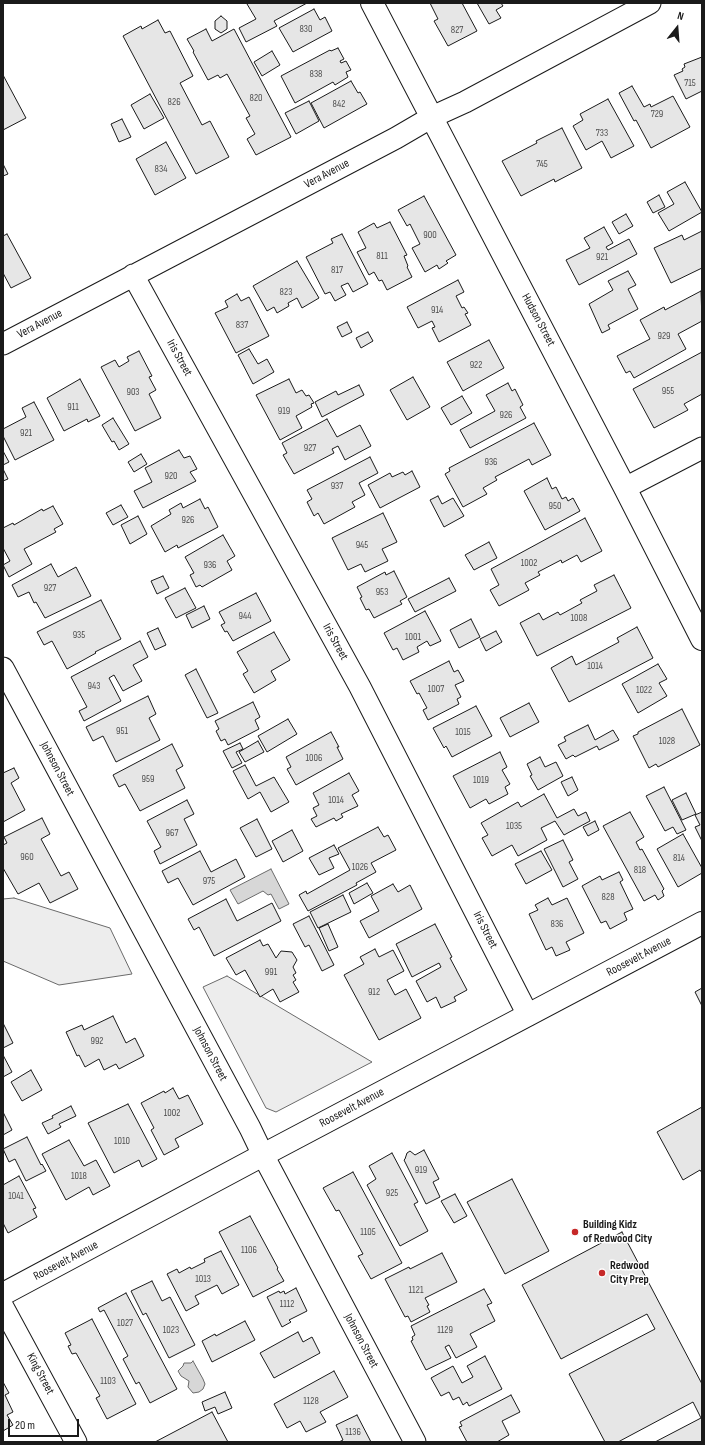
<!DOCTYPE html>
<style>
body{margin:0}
#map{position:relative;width:705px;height:1445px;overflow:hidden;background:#fff;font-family:"Sofia Sans Condensed",sans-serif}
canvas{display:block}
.frame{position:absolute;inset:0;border:4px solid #1a1a1a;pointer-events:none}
.north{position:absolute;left:657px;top:8px;width:40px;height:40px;-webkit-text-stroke:3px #fff;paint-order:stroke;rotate:17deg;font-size:11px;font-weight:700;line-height:16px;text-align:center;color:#1a1a1a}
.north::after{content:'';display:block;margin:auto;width:14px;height:18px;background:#1a1a1a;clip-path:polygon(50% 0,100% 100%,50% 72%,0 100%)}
.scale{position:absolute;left:8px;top:1419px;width:71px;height:18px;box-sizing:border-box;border:2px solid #1a1a1a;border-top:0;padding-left:5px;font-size:12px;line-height:14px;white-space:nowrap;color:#1a1a1a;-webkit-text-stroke:3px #fff;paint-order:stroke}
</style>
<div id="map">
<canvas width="705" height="1445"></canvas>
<div class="frame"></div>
<div class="north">N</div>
<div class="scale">20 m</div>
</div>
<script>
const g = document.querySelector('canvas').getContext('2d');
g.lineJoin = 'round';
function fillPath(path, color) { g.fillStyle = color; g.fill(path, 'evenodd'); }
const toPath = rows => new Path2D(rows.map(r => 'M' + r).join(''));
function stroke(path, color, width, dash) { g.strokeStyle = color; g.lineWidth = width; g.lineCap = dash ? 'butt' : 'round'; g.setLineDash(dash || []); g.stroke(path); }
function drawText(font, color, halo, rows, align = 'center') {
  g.font = font + ' "Sofia Sans Condensed",sans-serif'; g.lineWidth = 3; g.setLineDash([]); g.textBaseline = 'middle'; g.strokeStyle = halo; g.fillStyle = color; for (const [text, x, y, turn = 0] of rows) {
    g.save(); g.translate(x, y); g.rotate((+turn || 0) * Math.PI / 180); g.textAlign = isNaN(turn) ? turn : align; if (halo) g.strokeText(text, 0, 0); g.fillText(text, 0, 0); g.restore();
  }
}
const built = toPath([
 [14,898,110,928,132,974,59,985,3,961,3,899,14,898],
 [227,976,372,1062,276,1112,266,1108,203,987,227,976]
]);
fillPath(built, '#ededed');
stroke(built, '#6a6a6a', 1);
const water = toPath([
 [271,869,289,904,279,909,271,894,268,895,263,891,238,904,230,890,271,869],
 [193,1361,203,1379,205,1384,203,1389,199,1392,193,1393,188,1387,189,1381,181,1376,178,1371,183,1366,184,1363,191,1363,193,1361]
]);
fillPath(water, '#d7d7d7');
stroke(water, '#6a6a6a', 1);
const building = toPath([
 [249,3,307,3,274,21,277,26,246,42,239,28,256,19,247,4,249,3],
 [430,3,462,3,477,31,448,46,434,21,438,19,430,3],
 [477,3,501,3,503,6,496,10,501,18,489,24,477,3],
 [314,9,320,20,325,17,332,31,293,52,279,28,314,9],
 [221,16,227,21,227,29,221,33,215,29,215,21,221,16],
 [158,20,165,33,170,31,193,76,180,83,202,125,210,121,229,157,196,174,123,36,141,26,142,29,158,20],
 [206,29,212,41,234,29,291,137,256,155,247,139,255,134,246,118,250,116,227,74,220,78,218,75,208,80,193,52,194,51,187,39,206,29],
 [338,48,344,59,340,61,341,63,346,61,351,70,346,72,348,77,335,85,333,82,295,103,281,76,330,50,331,51,338,48],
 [272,51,280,65,262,76,254,62,272,51],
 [702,57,702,91,686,99,674,75,683,71,682,69,685,67,684,64,702,57],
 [3,75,26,118,3,130,3,75],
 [351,81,358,93,360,92,367,104,324,128,311,103,351,81],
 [632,86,644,107,650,104,651,107,673,96,690,127,651,148,636,120,634,121,619,93,632,86],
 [150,94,164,118,144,129,131,105,150,94],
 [608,99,634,146,611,158,602,141,586,150,573,126,583,120,580,114,608,99],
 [309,101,319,121,296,134,285,113,309,101],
 [122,119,131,137,119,142,111,124,122,119],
 [562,128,582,168,555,182,554,179,521,196,502,161,537,143,536,141,562,128],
 [166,142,186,178,155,195,136,159,166,142],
 [3,164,8,174,3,176,3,164],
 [685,182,702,212,669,231,658,213,674,204,667,192,685,182],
 [659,195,665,207,653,213,647,202,659,195],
 [424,196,456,255,446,261,448,263,439,269,437,265,425,272,412,248,420,244,410,224,407,226,398,210,424,196],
 [626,214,633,226,619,234,612,222,626,214],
 [390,222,407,255,404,256,408,266,407,267,412,277,387,290,382,280,379,281,374,272,369,275,357,252,366,248,358,232,374,223,377,228,390,222],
 [604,227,613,243,606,247,608,250,629,239,637,254,579,285,566,260,590,248,584,238,604,227],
 [702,231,702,268,671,283,654,248,682,235,684,240,702,231],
 [7,234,31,278,11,288,3,273,3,236,7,234],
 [342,234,368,284,353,292,348,283,341,286,346,295,335,301,330,292,325,294,306,257,333,243,331,239,342,234],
 [297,261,319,298,302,308,297,298,288,303,289,306,277,313,274,307,267,311,253,286,297,261],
 [628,271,636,285,628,289,638,309,608,325,610,329,602,333,589,304,613,290,608,281,628,271],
 [458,280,464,292,456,296,462,308,464,307,468,313,465,314,471,325,439,342,432,328,435,327,432,321,418,328,407,307,458,280],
 [701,291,702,321,678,334,686,349,634,378,630,371,626,373,617,356,650,339,640,320,664,307,665,310,701,291],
 [237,294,241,301,249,297,269,336,236,353,215,313,228,307,225,301,237,294],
 [347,322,352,332,342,337,337,327,347,322],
 [368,332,373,341,361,348,356,338,368,332],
 [489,340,504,368,463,391,447,362,489,340],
 [249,349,258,364,267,359,274,372,253,384,238,355,249,349],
 [139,351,152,376,149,377,156,390,149,394,161,418,135,431,101,367,115,360,119,367,129,361,127,357,139,351],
 [702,352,702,394,684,404,688,410,654,428,633,389,702,352],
 [413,377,430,407,407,420,390,390,413,377],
 [80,379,100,416,88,422,87,419,64,431,47,398,80,379],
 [289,379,296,393,302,390,306,396,309,395,314,403,311,404,312,407,296,416,302,428,280,440,256,395,289,379],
 [508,383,512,391,515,389,523,405,520,407,526,418,470,448,460,430,495,411,486,395,508,383],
 [359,385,364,395,322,417,315,402,336,391,338,395,359,385],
 [462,396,472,413,451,425,441,408,462,396],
 [34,402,54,440,15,460,3,436,3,429,26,417,22,408,34,402],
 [113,418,129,444,119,450,114,441,112,442,102,425,113,418],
 [327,419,337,437,360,425,371,446,345,460,338,446,332,449,334,453,294,474,283,455,287,453,282,443,327,419],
 [534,423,551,455,532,465,529,459,495,477,497,480,483,488,487,494,463,507,445,474,450,471,449,468,534,423],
 [179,450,184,458,190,456,197,469,190,472,196,481,143,508,134,491,152,482,145,468,179,450],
 [3,451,9,462,3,465,3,451],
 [141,454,147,464,134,472,128,462,141,454],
 [370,457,378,473,359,483,365,495,352,502,355,507,324,524,318,513,314,516,307,502,312,499,307,490,370,457],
 [3,469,8,479,3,481,3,469],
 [412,471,420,487,380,508,368,485,390,473,392,477,403,472,405,475,412,471],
 [547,478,552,489,556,487,562,499,566,497,568,501,573,498,580,511,545,530,524,491,547,478],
 [438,496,442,504,453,498,464,516,444,527,430,500,438,496],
 [200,499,205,509,208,507,218,527,178,548,177,545,165,552,151,526,171,514,169,510,181,503,183,508,200,499],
 [121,505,128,517,113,525,106,513,121,505],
 [53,506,63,524,54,529,56,532,24,549,32,564,9,577,3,565,10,561,3,548,3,528,13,523,14,525,42,509,43,511,53,506],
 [383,513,397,542,382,549,388,561,365,572,361,564,348,570,332,538,383,513],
 [138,516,147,534,130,544,121,525,138,516],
 [585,518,602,551,581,562,577,555,562,563,561,560,538,572,540,575,525,583,529,590,499,606,490,590,499,585,491,569,585,518],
 [223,535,235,556,227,561,232,570,202,587,200,585,196,587,190,575,194,573,185,557,223,535],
 [489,542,497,558,474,570,465,555,489,542],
 [51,564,58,577,76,567,91,596,45,618,36,602,34,603,29,592,18,597,12,585,51,564],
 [394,571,407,597,400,601,402,604,374,618,369,609,366,610,360,598,362,597,357,587,385,572,386,575,394,571],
 [614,575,631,608,537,656,520,623,539,613,543,620,558,612,560,615,582,603,580,600,597,591,594,585,614,575],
 [163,576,169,588,157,594,151,581,163,576],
 [449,578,456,591,415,612,408,599,449,578],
 [185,588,196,608,176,618,165,598,185,588],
 [256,593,271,621,233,641,227,631,225,632,221,625,225,623,219,612,256,593],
 [101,600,121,639,95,652,96,653,67,669,52,641,44,645,37,632,101,600],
 [204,606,210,619,192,628,186,615,204,606],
 [425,611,441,641,430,646,427,641,417,647,419,652,403,660,397,648,393,650,384,633,425,611],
 [471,619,480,637,459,648,450,630,471,619],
 [637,627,653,658,569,702,551,668,572,656,576,665,619,642,617,638,637,627],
 [158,628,166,645,155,650,147,633,158,628],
 [496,631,502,642,486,651,480,639,496,631],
 [274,632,290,660,271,671,276,680,254,693,243,674,248,671,237,652,274,632],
 [140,641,148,657,133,665,142,681,123,691,114,675,109,678,121,701,84,721,79,711,87,707,71,677,140,641],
 [449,661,454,672,458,670,464,681,455,685,461,697,457,699,459,704,428,720,423,710,427,708,419,693,417,694,410,681,449,661],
 [658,664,667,679,659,683,667,696,638,713,622,684,658,664],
 [196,669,218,713,207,718,185,675,196,669],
 [148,696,156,714,149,718,160,740,116,762,103,736,93,741,86,727,148,696],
 [253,702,260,717,255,720,259,729,228,745,225,739,221,741,216,731,219,729,215,721,253,702],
 [529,703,539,722,510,737,500,718,529,703],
 [476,706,492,736,452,757,446,746,444,748,433,728,476,706],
 [682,709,700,745,658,767,656,764,649,768,633,736,638,734,638,732,682,709],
 [288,719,297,734,267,752,258,736,288,719],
 [588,725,595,740,613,730,619,740,599,750,597,746,575,757,573,755,566,759,558,745,566,741,564,737,588,725],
 [331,732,339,747,337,747,343,759,296,785,287,769,291,767,286,757,331,732],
 [258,741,264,752,245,762,239,752,258,741],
 [240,743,243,749,236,752,242,763,232,768,223,751,240,743],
 [172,744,183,766,176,770,185,788,140,811,125,784,119,787,113,775,172,744],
 [500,752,507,767,502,770,510,784,505,787,508,794,489,804,486,799,470,808,453,776,500,752],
 [540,757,545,767,556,762,563,776,538,790,530,776,532,775,527,764,540,757],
 [245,765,256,786,274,777,289,802,271,812,260,792,248,799,233,771,245,765],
 [14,768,19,778,11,783,25,810,3,822,3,773,14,768],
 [349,773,359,791,352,795,358,806,341,814,343,817,336,821,334,818,316,827,311,819,317,816,313,808,319,805,313,793,349,773],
 [572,777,578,790,568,796,561,782,572,777],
 [664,787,686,830,677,834,673,827,665,831,646,796,664,787],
 [686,793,696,814,682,820,672,800,686,793],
 [544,794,557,818,574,809,578,816,586,812,590,821,564,835,555,821,541,828,547,840,518,856,512,845,492,856,482,838,488,835,481,823,518,802,521,807,544,794],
 [187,800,194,814,184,819,197,845,160,864,154,851,161,847,147,821,187,800],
 [630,812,644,837,636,842,640,850,642,849,664,889,662,891,664,896,658,900,655,895,644,901,603,826,630,812],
 [702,812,702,841,695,827,700,825,695,815,702,812],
 [42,818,50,834,41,839,61,876,69,872,78,889,50,903,39,883,18,894,3,868,3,845,7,843,4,837,42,818],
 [257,819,272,849,256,857,240,828,257,819],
 [595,821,599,830,588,836,583,827,595,821],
 [378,827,384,837,388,835,396,850,371,863,376,872,356,883,357,885,308,911,299,895,306,891,307,894,350,870,338,848,378,827],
 [292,830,303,851,283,862,272,841,292,830],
 [683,834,702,868,702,873,678,887,657,849,683,834],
 [563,840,573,860,569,862,578,879,563,887,544,849,563,840],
 [334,845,339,854,329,858,334,868,319,875,309,858,334,845],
 [200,851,211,872,236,859,245,877,193,905,178,878,168,883,162,871,200,851],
 [541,851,552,870,526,884,515,864,541,851],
 [619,872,623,880,620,882,633,909,624,913,627,920,610,929,606,921,601,923,582,886,600,876,602,880,619,872],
 [367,883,373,893,354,904,349,893,367,883],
 [393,884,398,892,410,885,422,909,369,938,360,921,379,911,371,896,393,884],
 [343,895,351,912,318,928,310,912,343,895],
 [548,898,552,905,567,898,584,933,566,942,570,950,556,956,552,947,546,950,529,914,538,910,535,905,548,898],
 [226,899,237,921,272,903,281,921,214,956,199,927,194,930,188,919,226,899],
 [309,916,334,965,322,971,309,945,305,947,293,924,309,916],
 [328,924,338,947,329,951,319,928,328,924],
 [435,924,452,957,450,958,467,990,454,997,456,1001,441,1008,436,997,427,1002,416,981,441,967,439,963,412,977,396,944,435,924],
 [260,940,263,946,268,944,276,958,281,951,292,952,297,960,293,967,296,973,293,975,296,980,293,982,299,992,280,1002,273,989,260,997,245,970,236,975,226,958,260,940],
 [375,949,379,957,393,950,404,971,387,980,395,995,406,989,421,1018,379,1040,344,975,364,964,360,957,375,949],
 [702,988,702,1006,695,992,702,988],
 [113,1016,126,1043,135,1038,144,1056,119,1069,116,1064,104,1070,99,1059,85,1067,79,1055,77,1056,66,1032,82,1025,84,1030,113,1016],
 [3,1023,13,1043,3,1048,3,1023],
 [3,1055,12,1072,3,1077,3,1055],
 [31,1070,42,1090,22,1101,11,1082,31,1070],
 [173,1088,179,1099,188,1095,203,1124,175,1139,179,1147,164,1155,151,1130,154,1128,141,1103,164,1091,165,1093,173,1088],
 [128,1104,157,1159,142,1167,139,1160,114,1173,88,1123,128,1104],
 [71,1106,76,1116,59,1124,61,1127,48,1134,42,1123,53,1118,52,1116,71,1106],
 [702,1107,702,1173,700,1170,683,1180,657,1132,702,1107],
 [3,1112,12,1130,3,1135,3,1112],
 [27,1137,41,1165,42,1164,46,1171,26,1181,15,1159,9,1162,3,1149,27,1137],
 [69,1140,84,1166,96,1160,110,1186,93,1195,89,1187,66,1200,42,1154,69,1140],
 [424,1150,439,1179,433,1182,440,1197,426,1204,404,1160,405,1159,407,1153,410,1151,415,1155,424,1150],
 [392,1153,418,1202,414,1204,428,1231,400,1246,367,1185,376,1179,369,1166,392,1153],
 [353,1172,402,1263,371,1279,358,1256,363,1254,339,1210,336,1211,323,1188,353,1172],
 [19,1176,36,1208,33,1209,37,1217,8,1233,3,1223,3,1185,19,1176],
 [512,1179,549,1251,505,1274,467,1202,512,1179],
 [455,1194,467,1216,454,1223,441,1201,455,1194],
 [250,1216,278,1268,277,1269,284,1281,253,1297,219,1232,250,1216],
 [622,1232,702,1384,702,1442,655,1442,701,1418,693,1402,618,1442,605,1442,569,1374,655,1329,647,1314,561,1359,522,1285,622,1232],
 [221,1251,239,1285,222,1294,217,1285,195,1296,199,1304,186,1311,167,1274,177,1269,179,1273,190,1267,191,1269,205,1262,204,1259,221,1251],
 [442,1253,457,1282,425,1298,429,1305,427,1306,430,1312,411,1322,408,1316,405,1317,385,1279,409,1267,410,1269,442,1253],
 [152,1281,162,1301,170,1297,195,1345,169,1358,146,1313,143,1315,131,1291,152,1281],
 [296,1288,307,1311,289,1320,291,1322,282,1327,267,1297,279,1291,280,1293,284,1291,285,1294,296,1288],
 [484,1289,492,1303,487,1305,495,1321,470,1334,477,1347,456,1358,449,1345,445,1347,451,1358,426,1370,411,1341,413,1340,412,1337,415,1335,411,1326,484,1289],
 [126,1293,177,1389,150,1403,139,1382,136,1384,123,1359,128,1356,104,1310,100,1312,98,1308,126,1293],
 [92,1319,136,1404,107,1419,96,1398,100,1396,76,1353,72,1354,68,1346,71,1345,65,1333,92,1319],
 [245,1321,255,1340,212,1362,202,1341,215,1334,216,1336,245,1321],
 [298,1332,303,1342,312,1337,320,1353,274,1378,260,1353,298,1332],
 [485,1356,502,1389,469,1406,467,1402,463,1405,459,1397,453,1400,449,1392,441,1396,431,1378,453,1366,462,1383,473,1377,467,1366,485,1356],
 [334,1371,348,1397,320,1412,326,1422,306,1432,300,1421,287,1428,274,1404,334,1371],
 [3,1382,9,1393,5,1395,13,1412,7,1415,13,1425,3,1431,3,1382],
 [225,1392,232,1408,218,1414,215,1407,205,1411,202,1402,225,1392],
 [511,1395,520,1412,502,1421,509,1435,497,1442,467,1442,459,1427,462,1426,460,1422,511,1395],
 [212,1412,228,1442,155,1442,212,1412],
 [357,1415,371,1442,339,1442,343,1440,336,1425,357,1415]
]);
fillPath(building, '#e6e6e6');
stroke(building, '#1a1a1a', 1);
const minor = toPath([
 [133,275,360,687,528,1015],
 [3,344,396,138,432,117,465,102,650,3],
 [625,488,702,448],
 [3,668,250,1128,263,1155,415,1442],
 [3,1307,76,1442]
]);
const tertiary = toPath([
 [372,3,625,488,702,639],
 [3,1294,263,1155,702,923]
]);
stroke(minor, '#1a1a1a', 23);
stroke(tertiary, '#1a1a1a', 24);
stroke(minor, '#fff', 21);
stroke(tertiary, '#fff', 22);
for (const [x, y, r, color] of [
 [575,1232,4,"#c62828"],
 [602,1273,4,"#c62828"]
]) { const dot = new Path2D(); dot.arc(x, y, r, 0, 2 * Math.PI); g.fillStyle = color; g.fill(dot); stroke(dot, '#fff', 1.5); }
drawText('10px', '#4d4d4d', null, [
 ["830",306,29],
 ["827",457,30],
 ["838",316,74],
 ["715",690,83],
 ["820",256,98],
 ["826",174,102],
 ["842",339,104],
 ["729",657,114],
 ["733",602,133],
 ["745",542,164],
 ["834",161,169],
 ["900",430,235],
 ["811",382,256],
 ["921",602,257],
 ["817",337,270],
 ["823",286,292],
 ["914",437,310],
 ["837",242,325],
 ["929",664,336],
 ["922",476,365],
 ["955",668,391],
 ["903",133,392],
 ["911",73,407],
 ["919",284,411],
 ["926",506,415],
 ["921",26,433],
 ["927",310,448],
 ["936",491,462],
 ["920",171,476],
 ["937",337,486],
 ["950",555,506],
 ["926",188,520],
 ["945",362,545],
 ["1002",529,563],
 ["936",210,565],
 ["927",50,588],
 ["953",382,592],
 ["944",245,616],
 ["1008",579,618],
 ["935",79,635],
 ["1001",413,637],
 ["1014",595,666],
 ["943",94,686],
 ["1007",436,689],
 ["1022",644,690],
 ["951",122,731],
 ["1015",463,732],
 ["1028",667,741],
 ["1006",314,758],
 ["959",148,779],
 ["1019",481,780],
 ["1014",336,800],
 ["1035",514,826],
 ["967",172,833],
 ["960",27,857],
 ["814",679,858],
 ["1026",360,867],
 ["818",640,870],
 ["975",209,881],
 ["828",608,897],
 ["836",557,924],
 ["991",271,972],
 ["912",374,992],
 ["992",97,1041],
 ["1002",172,1113],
 ["1010",122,1141],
 ["919",421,1170],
 ["1018",79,1176],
 ["925",392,1193],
 ["1041",16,1196],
 ["1105",368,1232],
 ["1106",249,1250],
 ["1013",203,1279],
 ["1121",416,1290],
 ["1112",287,1304],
 ["1027",125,1323],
 ["1023",171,1330],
 ["1129",445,1330],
 ["1103",108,1381],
 ["1128",311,1401],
 ["1136",353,1432]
]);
drawText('12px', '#1a1a1a', '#fff', [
 ["Vera Avenue",327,174,-28],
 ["Hudson Street",538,320,62],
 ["Vera Avenue",40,324,-28],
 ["Iris Street",179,358,61],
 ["Iris Street",335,642,61],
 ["Johnson Street",57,769,62],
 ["Iris Street",485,930,63],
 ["Roosevelt Avenue",639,957,-28],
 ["Johnson Street",210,1054,62],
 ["Roosevelt Avenue",352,1108,-28],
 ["Roosevelt Avenue",66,1261,-28],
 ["Johnson Street",361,1341,62],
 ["King Street",40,1374,62]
]);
drawText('bold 12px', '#1a1a1a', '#fff', [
 ["Building Kidz",583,1225],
 ["of Redwood City",583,1239],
 ["Redwood",610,1266],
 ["City Prep",610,1280]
], 'left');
</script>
